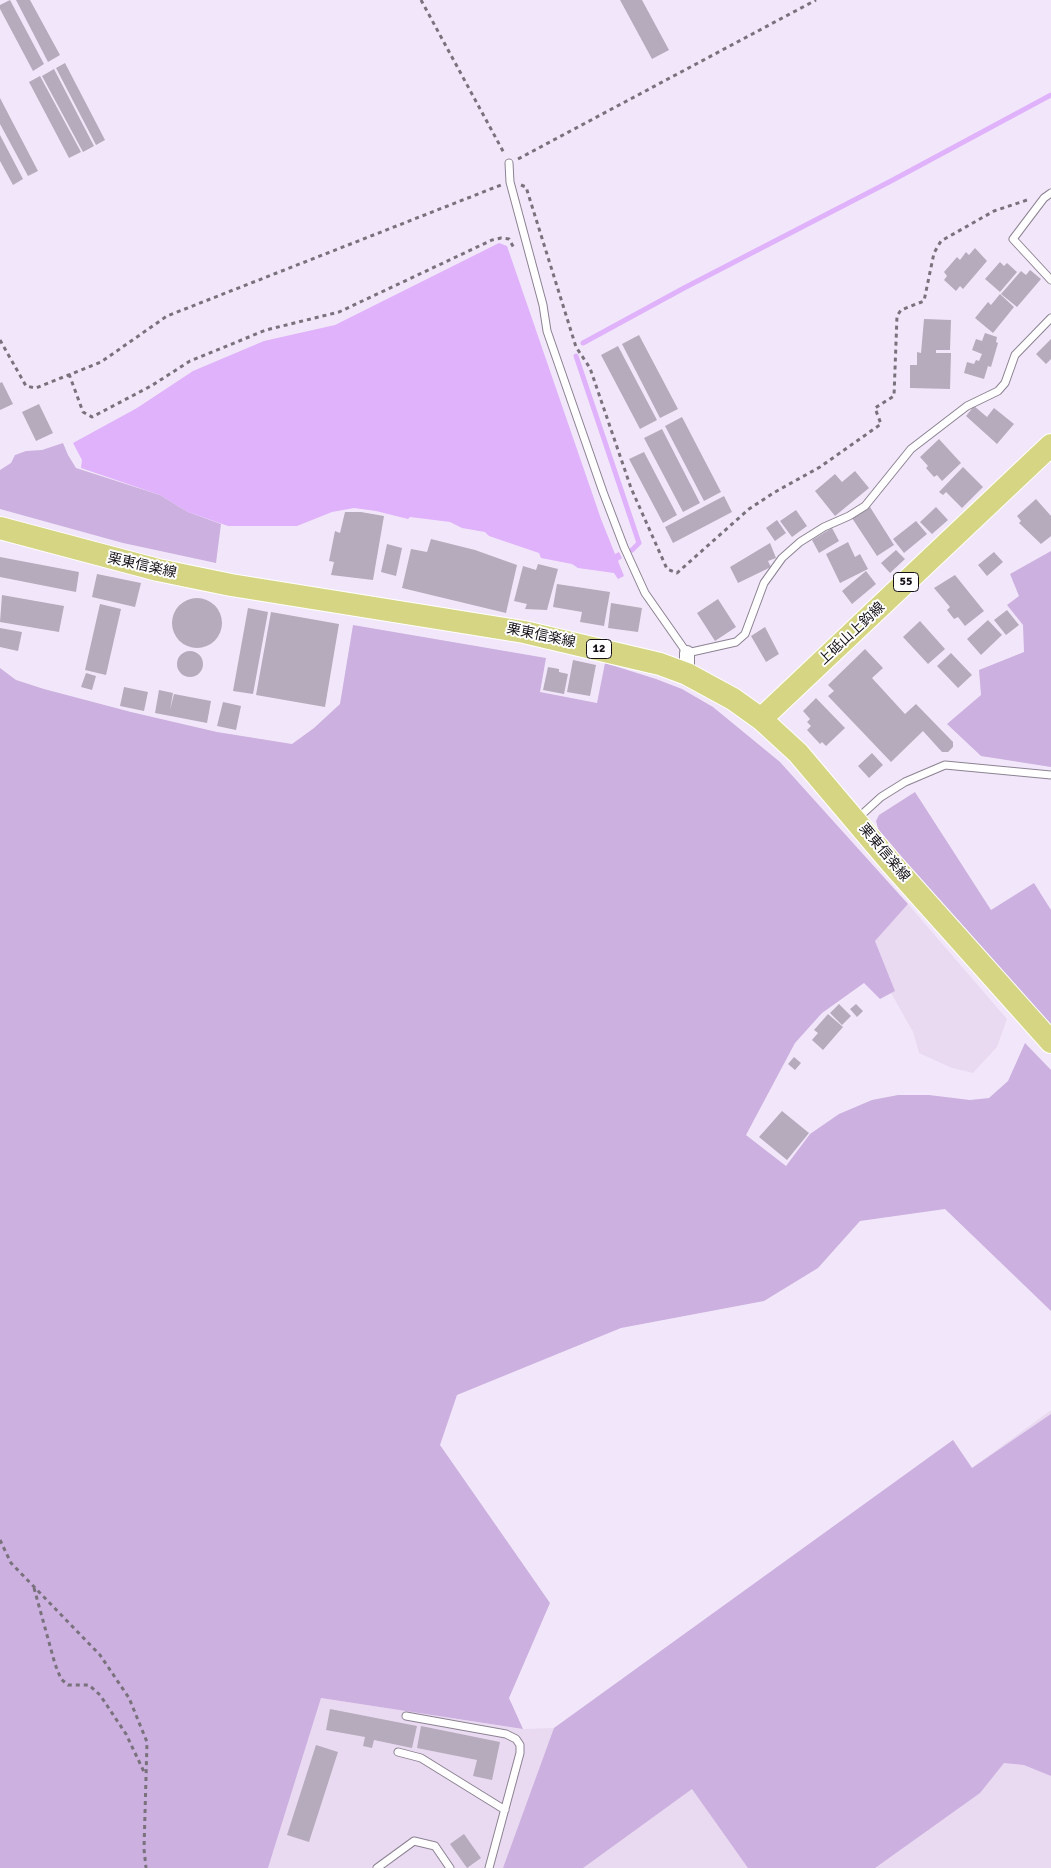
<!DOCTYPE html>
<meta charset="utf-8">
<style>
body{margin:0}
canvas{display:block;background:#f2e7fa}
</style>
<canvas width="1051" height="1868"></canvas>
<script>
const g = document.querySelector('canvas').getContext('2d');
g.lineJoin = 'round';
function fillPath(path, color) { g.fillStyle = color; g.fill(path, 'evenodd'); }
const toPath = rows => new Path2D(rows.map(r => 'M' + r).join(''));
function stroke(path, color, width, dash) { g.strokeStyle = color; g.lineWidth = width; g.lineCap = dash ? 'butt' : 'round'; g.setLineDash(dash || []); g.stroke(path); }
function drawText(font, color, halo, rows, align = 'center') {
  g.font = font + ' Signika,"Noto Sans JP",sans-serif'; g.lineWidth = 4; g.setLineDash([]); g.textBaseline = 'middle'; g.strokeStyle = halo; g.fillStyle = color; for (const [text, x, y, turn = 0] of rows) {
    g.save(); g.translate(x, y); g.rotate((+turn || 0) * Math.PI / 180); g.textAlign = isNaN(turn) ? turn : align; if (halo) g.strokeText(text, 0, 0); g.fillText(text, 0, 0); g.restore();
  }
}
fillPath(toPath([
 [908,904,1007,1019,997,1047,973,1073,952,1068,919,1053,913,1032,891,993,895,991,875,941],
 [1051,1410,1051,1868,268,1868,321,1698,522,1729,554,1728,953,1440,972,1468]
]), '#e9daf2');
fillPath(toPath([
 [63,443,68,455,76,468,160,495,188,512,221,524,216,563,123,543,0,509,0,470,11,463,15,455,26,451,42,450],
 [1051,551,1051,767,981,756,947,724,981,695,979,670,1024,652,1023,625,1007,605,1019,596,1010,574],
 [353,625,546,658,540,692,597,703,605,663,656,679,682,689,713,707,780,762,908,904,875,941,895,991,880,999,864,983,822,1013,795,1043,746,1135,786,1166,810,1134,839,1114,872,1100,898,1095,929,1095,970,1100,989,1098,1008,1081,1025,1043,1051,1070,1051,1311,945,1209,860,1221,818,1268,764,1301,621,1328,457,1395,440,1445,550,1603,509,1698,523,1729,321,1698,268,1868,0,1868,0,668,16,680,44,689,131,712,217,732,292,744,314,728,340,704],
 [915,792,991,910,1034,883,1051,910,1051,1025,962,926,930,894,879,832,876,821,879,815],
 [1051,1414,1051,1776,1024,1765,1004,1763,980,1793,875,1868,748,1868,692,1789,583,1868,503,1868,554,1728,953,1440,972,1468]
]), '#ccb0df');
fillPath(toPath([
 [499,243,507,246,601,519,615,554,619,552,622,558,618,561,624,576,618,579,614,573,578,568,572,564,541,558,539,553,489,536,485,532,462,528,450,522,410,517,408,519,376,511,354,508,332,512,297,526,228,526,188,512,160,495,81,468,82,460,73,443,137,408,193,371,264,341,335,325]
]), '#dfb2fb');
stroke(toPath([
 [583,343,684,288,891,181,1051,95],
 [576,356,639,543,632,550]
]), '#dfb2fb', 5);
fillPath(toPath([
 [10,0,44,64,33,71,0,9,0,5],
 [16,0,30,0,60,55,48,62],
 [620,0,642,0,669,50,652,59],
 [65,63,105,140,96,145,56,68],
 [54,69,94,146,83,152,42,76],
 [40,76,81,152,69,158,29,82],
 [0,98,38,171,28,176,0,124],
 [0,135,23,179,13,185,0,161],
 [975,248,987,261,963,289,960,286,956,291,944,280,947,276,944,272,957,257,960,260,966,252,969,255],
 [1000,262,1004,266,1007,263,1017,272,1000,292,985,279],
 [1030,270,1041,279,1017,307,1001,294,1021,271,1026,275],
 [1000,294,1014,307,993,333,975,318,988,302,991,305],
 [924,319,951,320,950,350,936,350,936,353,951,353,950,389,910,388,910,365,917,365,917,352,921,353],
 [985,333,997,337,996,342,998,343,991,367,988,366,984,379,964,373,967,362,974,364,976,360,979,361,982,354,972,350,976,339,982,341],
 [639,335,678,409,660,418,622,344],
 [1051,339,1051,359,1046,364,1036,354],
 [618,346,657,420,640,429,601,355],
 [2,382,13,404,0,410,0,383],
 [39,404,53,433,36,441,22,412],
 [974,406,987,417,994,408,1014,424,997,444,966,416],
 [682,417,721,492,704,501,665,426],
 [662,429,700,503,683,512,644,438],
 [939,439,961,463,942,481,937,475,934,477,926,468,928,466,920,457],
 [644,452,677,515,663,523,629,459],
 [963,467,983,487,962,508,946,492,943,495,939,492],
 [855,471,869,488,835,516,815,491,835,474,842,482],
 [724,496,732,512,673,543,665,527],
 [1036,499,1051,516,1051,536,1041,544,1019,523,1021,521,1017,516],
 [870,507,894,545,877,556,852,518],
 [936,507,948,520,932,534,920,522],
 [796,510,807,526,792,537,780,521],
 [345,512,361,512,384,516,373,580,331,575,334,562,329,561,335,531,340,533],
 [777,520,786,533,775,541,766,528],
 [916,521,927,534,904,553,893,539],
 [832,528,839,541,819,553,812,540],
 [431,539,475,550,517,565,506,613,402,588,411,549,427,552],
 [848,542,855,557,860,554,868,569,840,583,826,554],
 [770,543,776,558,768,561,771,567,738,583,730,567],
 [387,544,402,548,396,576,381,572],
 [896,550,905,559,890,573,881,563],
 [994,552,1003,562,987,576,978,565],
 [0,557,79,572,76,592,0,577],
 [538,564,558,569,547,610,525,609,527,604,514,601,523,566,536,570],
 [866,571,876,584,852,604,842,591],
 [97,574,141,583,135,607,92,597],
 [955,575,984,611,965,626,958,617,954,619,947,610,950,607,934,588],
 [557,584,610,592,604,626,580,622,582,612,553,607],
 [2,595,64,606,59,632,0,622],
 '172 623a25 25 0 1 1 50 0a25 25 0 1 1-50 0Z',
 [718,599,736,627,715,641,697,613],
 [611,603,642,608,638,632,608,628],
 [100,604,121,609,106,675,85,670],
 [248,608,268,612,253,694,233,691],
 [1007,610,1019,625,1006,635,994,620],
 [271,612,339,624,325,707,256,695],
 [988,620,1002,635,981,655,967,639],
 [920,621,945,649,928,664,903,637],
 [765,627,779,654,766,662,751,636],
 [0,628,22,632,18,651,0,647],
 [865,649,883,668,872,678,905,714,916,704,953,742,953,747,948,752,942,752,923,731,891,762,828,696,834,691,828,685],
 '177 664a13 13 0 1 1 26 0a13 13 0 1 1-26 0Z',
 [951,653,972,675,958,688,937,666],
 [573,660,596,665,590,696,567,692],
 [548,667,559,669,559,672,568,674,564,694,543,690],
 [86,673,96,676,92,690,81,687],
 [124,687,148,692,144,711,120,706],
 [159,690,173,693,170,710,174,694,211,701,207,723,155,713],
 [816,698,845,728,826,746,822,742,820,744,807,730,811,726,807,722,810,719,803,711],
 [223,702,241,706,236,730,217,726],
 [872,753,883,765,869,778,858,766],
 [839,1004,851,1016,842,1025,830,1013],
 [856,1004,863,1011,857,1017,850,1009],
 [828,1014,843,1027,823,1050,812,1040,818,1033,814,1030],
 [794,1057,801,1063,795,1070,788,1064],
 [782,1111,809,1133,787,1160,759,1137],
 [330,1709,417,1726,412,1748,374,1740,372,1748,363,1746,365,1737,326,1730],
 [421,1726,500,1742,492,1780,473,1776,477,1760,417,1748],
 [316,1745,338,1752,309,1842,287,1835],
 [464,1834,481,1858,467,1868,450,1844]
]), '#b5abbc');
const lane = toPath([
 [509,163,510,182,543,305,547,331,603,492,624,547,645,593,687,653,736,642,745,634,764,583,782,558,800,542,824,527,849,516,865,506,911,449,967,406,998,391,1005,383,1015,355,1051,318],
 [1051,193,1044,198,1013,239,1051,280],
 [858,818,881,797,905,782,945,765,1051,775],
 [406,1716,506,1734,516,1739,520,1745,520,1753,489,1868],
 [398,1752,421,1758,505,1810],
 [377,1868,414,1841,435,1846,450,1868]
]);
const street = toPath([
 [687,653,687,674]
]);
const primary = toPath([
 [0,528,158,570,231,585,524,632,660,664,687,674,733,699,761,719,798,753,892,864,1051,1042],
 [761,719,1051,445]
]);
stroke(lane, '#8c8292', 9);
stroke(street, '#8c8292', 16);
stroke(primary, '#fff', 24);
stroke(toPath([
 [421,0,504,153],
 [518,159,816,0],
 [521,185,526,187,576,347,590,368,631,488,667,569,677,573,749,509,775,492,820,467,881,424,875,408,894,396,897,316,901,310,924,301,934,253,941,241,994,211,1030,199],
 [0,340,26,386,36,388,101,362,167,316,501,185],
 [69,374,83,412,92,417,151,386,190,361,266,330,339,312,492,240,501,238,509,239,515,250],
 [0,1540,11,1563,100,1655,129,1698,147,1742,144,1849,146,1868],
 [34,1588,55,1664,61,1679,68,1685,89,1685,100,1695,126,1734,145,1774]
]), '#79727d', 3, [4, 4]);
stroke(lane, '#fff', 7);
stroke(street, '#fff', 14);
stroke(primary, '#d6d583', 22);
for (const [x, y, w] of [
 [906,582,25],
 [599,649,25]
]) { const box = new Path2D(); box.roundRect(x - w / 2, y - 9.5, w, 19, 4); g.fillStyle = '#fff'; g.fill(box); stroke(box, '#141016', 1); }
drawText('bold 12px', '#141016', null, [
 ["55",906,582],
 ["12",599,649]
]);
drawText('14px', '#141016', '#fff', [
 ["栗東信楽線",142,566,13],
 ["上砥山上鈎線",852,634,-43],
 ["栗東信楽線",541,636,12],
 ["栗東信楽線",884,853,50]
]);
</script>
